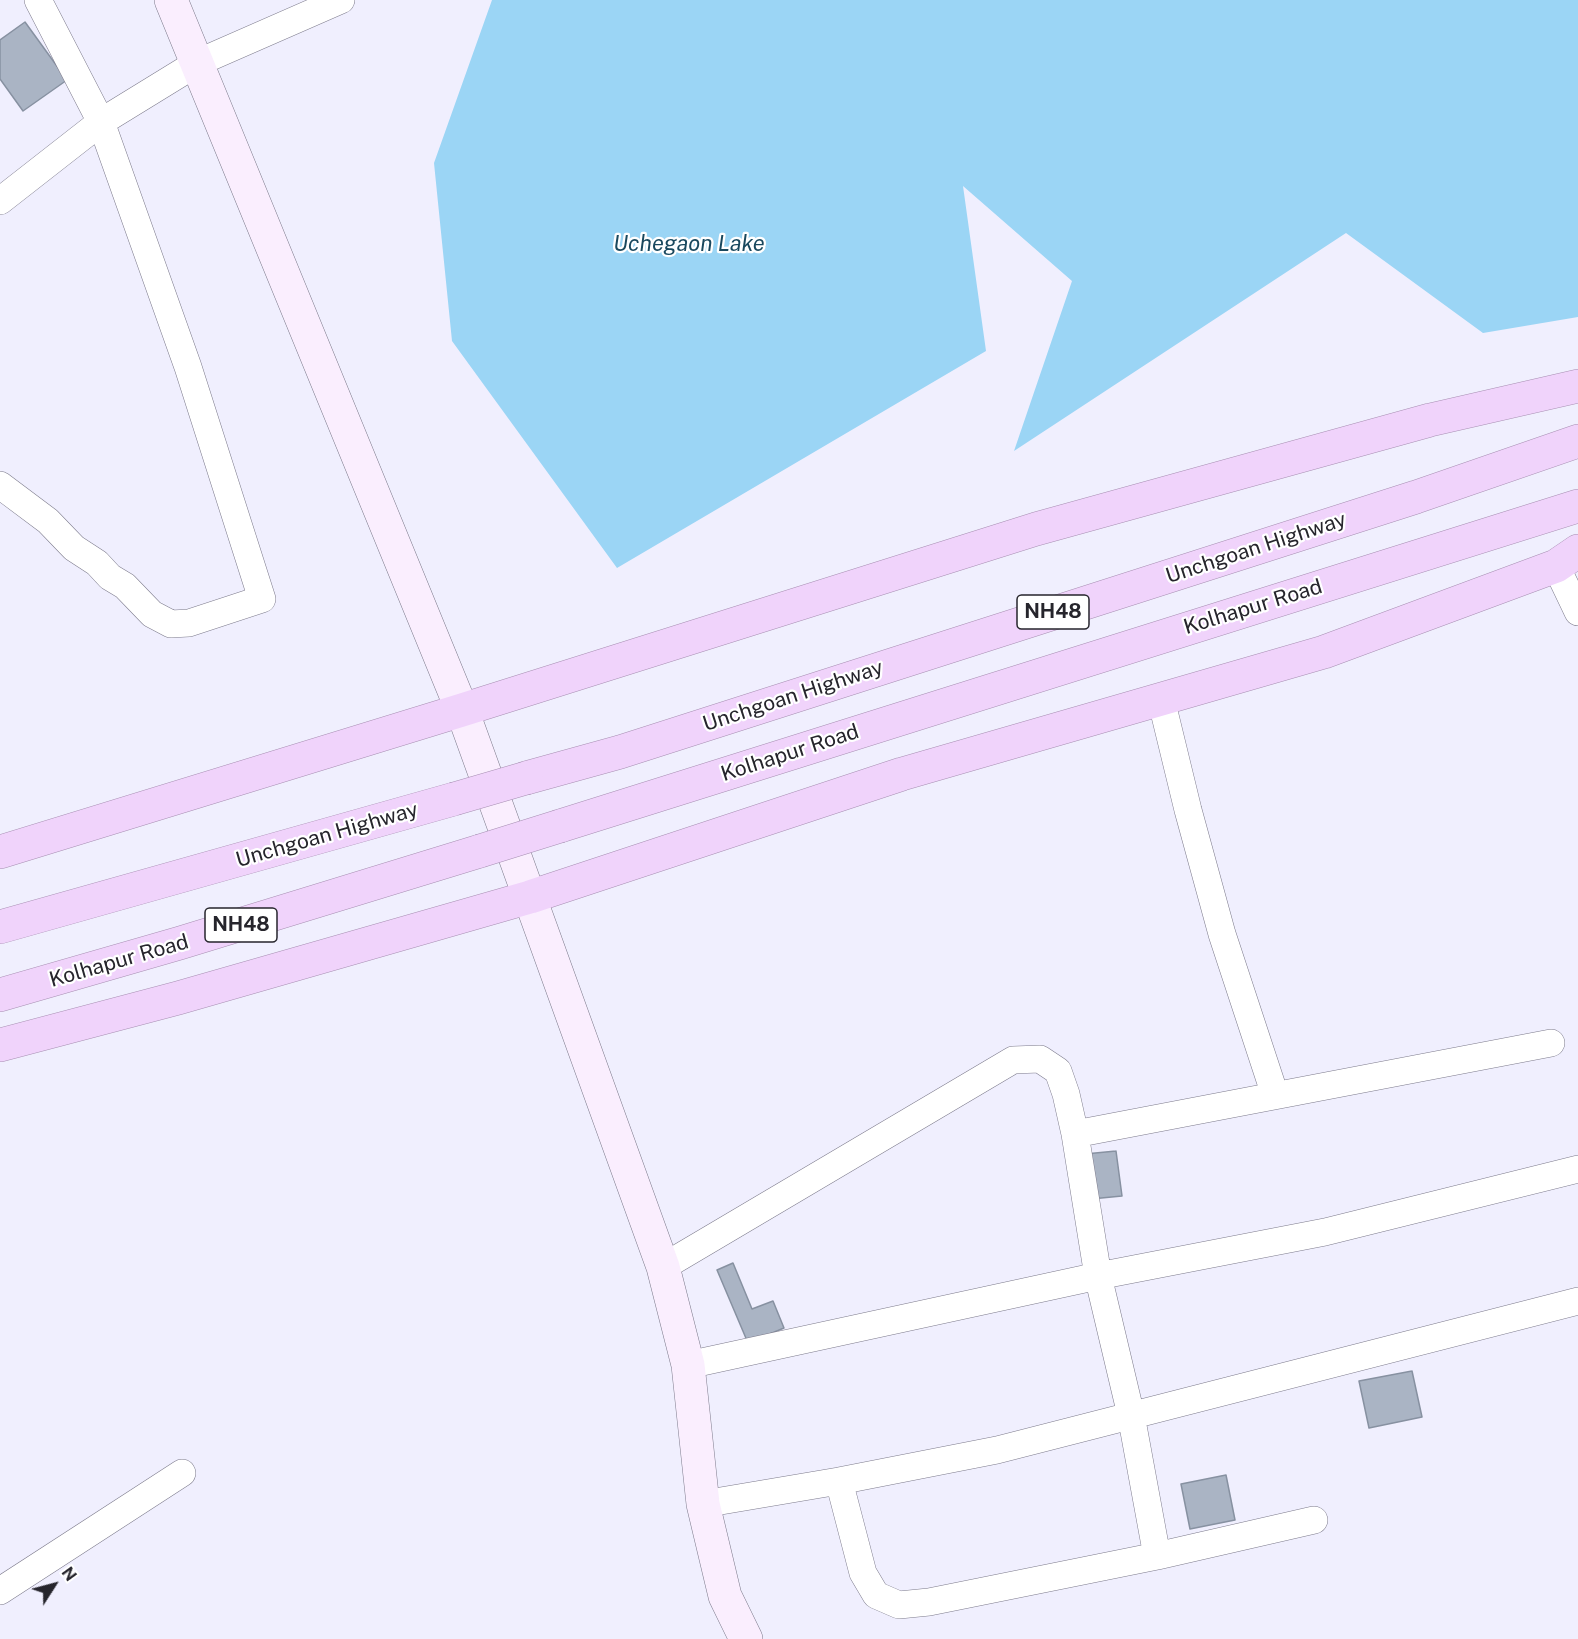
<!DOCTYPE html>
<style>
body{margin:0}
#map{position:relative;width:1578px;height:1639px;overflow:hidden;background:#f0effe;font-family:"Public Sans",sans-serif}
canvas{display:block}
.north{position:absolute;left:24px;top:1555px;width:60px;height:60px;-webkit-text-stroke:4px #fff;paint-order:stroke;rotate:54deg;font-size:16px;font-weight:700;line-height:24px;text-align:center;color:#26252c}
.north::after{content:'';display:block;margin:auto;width:21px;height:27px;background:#26252c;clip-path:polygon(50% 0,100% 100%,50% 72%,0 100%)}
</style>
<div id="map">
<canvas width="1578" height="1639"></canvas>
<div class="north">N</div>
</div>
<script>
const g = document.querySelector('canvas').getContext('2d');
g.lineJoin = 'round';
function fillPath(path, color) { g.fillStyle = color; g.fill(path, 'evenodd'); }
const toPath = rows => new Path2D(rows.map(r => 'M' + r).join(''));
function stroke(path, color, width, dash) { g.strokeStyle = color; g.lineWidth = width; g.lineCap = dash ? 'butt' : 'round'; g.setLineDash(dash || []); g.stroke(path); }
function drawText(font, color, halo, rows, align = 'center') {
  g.font = font + ' "Public Sans",sans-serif'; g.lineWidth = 4.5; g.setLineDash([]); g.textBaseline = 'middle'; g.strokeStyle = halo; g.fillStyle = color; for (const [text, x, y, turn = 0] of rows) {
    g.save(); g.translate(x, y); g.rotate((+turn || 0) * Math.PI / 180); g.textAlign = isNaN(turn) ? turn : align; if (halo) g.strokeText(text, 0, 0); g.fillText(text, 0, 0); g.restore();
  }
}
fillPath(toPath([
 [492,0,1578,0,1578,317,1483,333,1346,233,1014,451,1072,281,963,186,986,351,617,568,452,341,434,163]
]), '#9bd5f5');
const building = toPath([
 [25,22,67,80,23,111,0,79,0,40,25,22],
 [1116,1151,1122,1196,1091,1199,1085,1154,1116,1151],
 [733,1263,752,1309,773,1301,784,1328,748,1343,717,1270,733,1263],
 [1412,1371,1422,1417,1369,1428,1359,1381,1412,1371],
 [1226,1475,1235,1520,1190,1529,1181,1484,1226,1475]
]);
fillPath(building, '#aab4c4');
stroke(building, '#8791a1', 1.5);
const minor = toPath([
 [0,201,101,122,197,63,341,0],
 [0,485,48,521,74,548,97,563,110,577,125,586,152,614,171,624,189,623,262,599,188,367,101,122,38,0],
 [1556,566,1578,612],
 [1161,699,1188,810,1222,934,1275,1095],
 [1075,1134,1551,1043],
 [663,1267,1013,1060,1040,1059,1058,1071,1066,1094,1075,1134,1098,1276,1131,1415,1157,1556],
 [688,1365,1098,1276,1325,1232,1578,1169],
 [839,1481,863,1573,876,1595,899,1605,929,1602,1157,1556,1314,1520],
 [703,1504,839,1481,997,1450,1578,1301],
 [0,1591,182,1473]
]);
const secondary = toPath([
 [171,0,462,710,663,1267,688,1365,703,1504,725,1596,746,1639]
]);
const trunk = toPath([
 [526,778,620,752,1416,497,1578,441],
 [560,826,1578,506],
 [0,852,462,710,1036,529,1430,420,1578,386],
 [0,927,454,799],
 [0,995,180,943,480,851],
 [0,1045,178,998,530,897,902,774,1324,652,1556,566,1578,551]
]);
stroke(minor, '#7d7b8c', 28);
stroke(secondary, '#7d7b8c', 34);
stroke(trunk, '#a78fb2', 34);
stroke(minor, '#fff', 27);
stroke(secondary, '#faeefe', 33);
stroke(trunk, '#f0d3fb', 33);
const trunkBridge = toPath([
 [454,799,526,778],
 [480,851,560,826]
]);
stroke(trunkBridge, '#a78fb2', 34, []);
stroke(trunkBridge, '#f0d3fb', 33);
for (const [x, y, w] of [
 [1053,612,72],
 [241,925,72]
]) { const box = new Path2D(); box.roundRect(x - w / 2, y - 17, w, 34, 4.5); g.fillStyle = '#fff'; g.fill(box); stroke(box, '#26252c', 1.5); }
drawText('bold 20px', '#26252c', null, [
 ["NH48",1053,612],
 ["NH48",241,925]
]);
drawText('21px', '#26252c', '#fff', [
 ["Unchgoan Highway",1256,548,-18],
 ["Kolhapur Road",1253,607,-17],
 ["Unchgoan Highway",793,696,-18],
 ["Kolhapur Road",790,753,-18],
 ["Unchgoan Highway",327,835,-16],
 ["Kolhapur Road",119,961,-16]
]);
drawText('italic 22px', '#19485e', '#fff', [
 ["Uchegaon Lake",689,244]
]);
</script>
